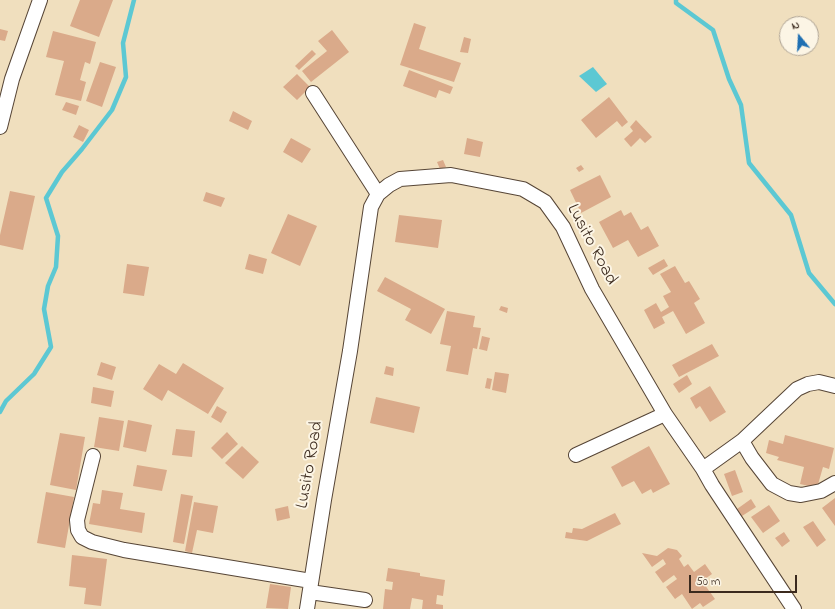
<!DOCTYPE html>
<style>
body{margin:0}
#map{position:relative;width:835px;height:609px;overflow:hidden;background:#f0dfbe;font-family:"Indie Flower",sans-serif}
canvas{display:block}
.north{position:absolute;left:779px;top:16px;width:40px;height:40px;box-sizing:border-box;background:#fcf5e5;border:1px solid #afa495;border-radius:50%;rotate:342deg;font-size:11px;font-weight:700;line-height:16px;text-align:center;color:#3b2a1e}
.north::after{content:'';display:block;margin:auto;width:14px;height:18px;background:#1f6fb2;clip-path:polygon(50% 0,100% 100%,50% 72%,0 100%)}
.scale{position:absolute;left:689px;top:575px;width:108px;height:18px;box-sizing:border-box;border:2px solid #3b2a1e;border-top:0;padding-left:5px;font-size:12px;line-height:14px;white-space:nowrap;color:#3b2a1e;-webkit-text-stroke:3px #fcf5e5;paint-order:stroke}
</style>
<div id="map">
<canvas width="835" height="609"></canvas>
<div class="north">N</div>
<div class="scale">50 m</div>
</div>
<script>
const g = document.querySelector('canvas').getContext('2d');
g.lineJoin = 'round';
function fillPath(path, color) { g.fillStyle = color; g.fill(path, 'evenodd'); }
const toPath = rows => new Path2D(rows.map(r => 'M' + r).join(''));
function stroke(path, color, width, dash) { g.strokeStyle = color; g.lineWidth = width; g.lineCap = dash ? 'butt' : 'round'; g.setLineDash(dash || []); g.stroke(path); }
function drawText(font, color, halo, rows, align = 'center') {
  g.font = font + ' "Indie Flower",sans-serif'; g.lineWidth = 4; g.setLineDash([]); g.textBaseline = 'middle'; g.strokeStyle = halo; g.fillStyle = color; for (const [text, x, y, turn = 0] of rows) {
    g.save(); g.translate(x, y); g.rotate((+turn || 0) * Math.PI / 180); g.textAlign = isNaN(turn) ? turn : align; if (halo) g.strokeText(text, 0, 0); g.fillText(text, 0, 0); g.restore();
  }
}
fillPath(toPath([
 [593,67,607,84,596,92,579,76]
]), '#5cc8d3');
stroke(toPath([
 [676,0,676,3,713,30,729,79,741,105,749,163,791,215,809,273,835,304],
 [0,412,6,401,34,374,51,347,44,309,48,286,56,267,58,236,46,198,62,172,82,149,112,110,126,77,123,43,134,0]
]), '#5cc8d3', 4.5);
fillPath(toPath([
 [80,0,113,0,99,37,70,26],
 [414,23,426,27,419,49,461,63,454,82,400,65],
 [0,29,8,31,5,41,0,40],
 [332,30,349,52,311,82,302,71,327,51,318,41],
 [53,31,96,42,90,64,85,62,80,80,86,82,81,101,55,95,64,61,46,57],
 [464,37,471,39,468,53,460,52],
 [312,50,316,54,299,70,295,66],
 [100,62,116,67,102,107,86,101],
 [409,70,453,87,450,94,439,90,436,98,403,86],
 [297,74,310,87,297,100,283,87],
 [609,97,628,122,622,127,617,121,596,138,581,120],
 [66,102,79,106,76,115,62,110],
 [233,111,252,121,248,130,229,121],
 [636,120,652,137,645,143,640,138,631,147,624,139,633,131,630,127],
 [79,125,89,130,83,142,73,137],
 [291,138,311,149,302,163,283,152],
 [467,138,483,142,480,157,464,154],
 [443,160,446,167,440,169,437,162],
 [581,165,584,169,579,172,576,168],
 [600,175,611,197,581,213,570,190],
 [10,191,35,196,23,250,0,245,0,235],
 [206,192,225,198,221,207,203,201],
 [621,210,624,216,631,212,641,230,648,226,659,246,638,257,628,240,613,248,599,222],
 [288,214,317,226,300,266,271,253],
 [399,215,442,220,438,248,395,242],
 [249,254,267,259,263,274,245,269],
 [664,259,668,266,653,275,648,268],
 [127,264,149,267,144,296,123,293],
 [675,266,685,283,689,281,700,299,694,303,705,323,686,334,673,311,662,317,665,323,654,329,644,310,656,303,661,312,669,307,663,296,671,292,660,274],
 [385,277,445,309,431,334,405,320,411,309,377,291],
 [501,306,508,308,507,313,499,310],
 [447,311,475,316,473,327,481,328,477,349,473,348,468,375,446,371,451,346,440,344],
 [482,336,490,338,487,351,479,349],
 [712,344,719,356,679,377,672,365],
 [101,362,116,367,112,380,97,375],
 [183,363,224,388,208,414,168,390,162,401,143,389,159,364,176,374],
 [386,366,394,368,393,376,384,374],
 [495,372,509,374,506,393,492,390],
 [687,375,692,384,679,393,673,384],
 [487,378,492,379,490,389,485,388],
 [710,386,726,412,710,422,700,406,696,409,690,398],
 [93,387,114,391,111,407,91,403],
 [376,397,420,407,414,433,370,423],
 [217,406,227,412,221,423,211,417],
 [99,417,124,421,119,451,94,447],
 [128,420,152,425,146,452,123,447],
 [176,429,195,431,192,457,172,455],
 [227,432,238,444,222,459,211,448],
 [60,433,85,437,76,490,50,485],
 [785,435,834,448,829,469,823,467,817,488,800,484,804,467,777,460,779,457,766,453,769,440,783,444],
 [242,446,259,462,243,479,225,463],
 [649,446,670,484,653,493,651,489,642,494,634,481,622,487,611,467],
 [137,465,167,470,162,491,133,486],
 [735,470,743,492,732,496,724,474],
 [102,490,123,493,120,509,145,513,142,533,89,524,93,503,100,504],
 [46,492,74,497,65,548,37,543],
 [181,494,193,496,184,544,173,542],
 [835,498,835,526,822,508],
 [751,499,756,507,742,516,737,509],
 [194,502,218,506,213,533,197,530,192,553,185,551],
 [769,505,780,521,763,533,751,517],
 [288,506,290,518,277,521,275,509],
 [615,513,621,524,587,541,565,538,566,532,572,533,573,528,582,529],
 [813,521,826,540,817,547,803,527],
 [784,532,790,541,782,547,775,538],
 [668,548,677,550,682,556,679,559,684,567,688,564,694,572,705,564,712,574,702,581,715,599,703,607,700,603,692,609,682,594,675,599,666,587,677,579,674,575,663,583,655,572,666,564,663,559,652,567,642,553,657,556],
 [72,555,107,559,101,606,84,604,86,588,69,586],
 [388,568,420,573,420,576,445,580,443,596,437,595,436,604,443,605,443,609,422,609,423,600,412,598,410,609,383,609,385,589,392,590,393,582,386,581],
 [270,584,291,587,288,609,266,608]
]), '#daaa8a');
const minor = toPath([
 [313,93,378,194],
 [0,127,12,79,40,0],
 [742,441,752,458,772,484,789,493,801,495,821,491,835,483],
 [576,455,665,414],
 [93,456,77,520,78,530,82,537,92,542,124,550,311,581],
 [703,469,742,441,797,389,808,384,819,382,835,386],
 [310,592,365,600],
 [307,609,324,500,350,351,371,207,378,194,389,185,400,179,451,175,523,189,545,202,563,227,592,289,665,414,703,469,712,485,794,609]
]);
stroke(minor, '#564536', 16);
stroke(minor, '#fff', 14);
drawText('18px', '#3b2a1e', '#fcf5e5', [
 ["Lusito Road",591,245,62],
 ["Lusito Road",311,465,-80]
]);
</script>
